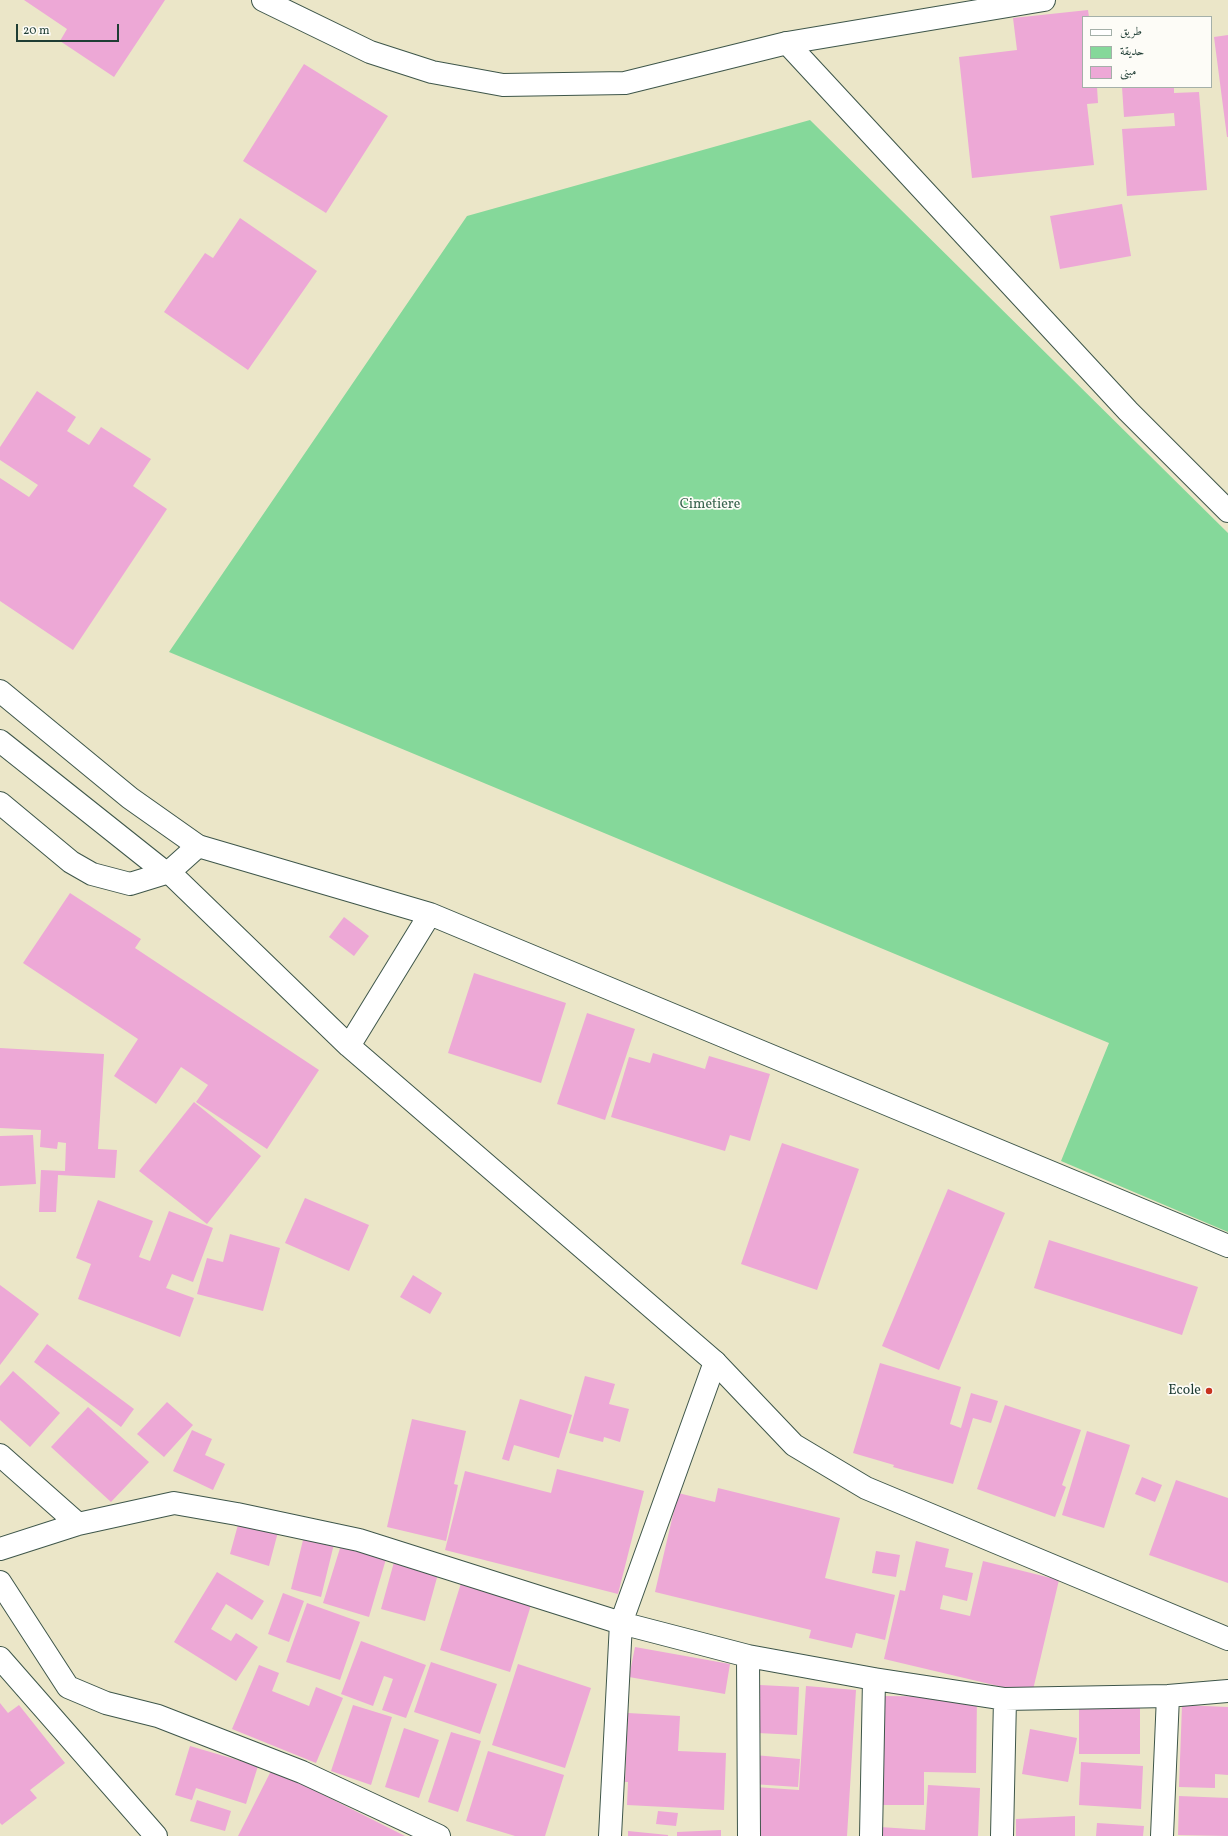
<!DOCTYPE html>
<meta charset="utf-8">
<style>
body{margin:0}
#map{position:relative;width:1228px;height:1836px;overflow:hidden;background:#ebe6c8;font-family:Vollkorn,Amiri,serif}
canvas{display:block}
.legend{position:absolute;left:1082px;top:16px;width:130px;height:72px;box-sizing:border-box;background:#fdfcf7;border:1px solid #a4b0a9;margin:0;padding:5px 7px;list-style:none;font-size:12px;color:#1f3d34}
.legend li{display:flex;align-items:center;gap:8px;height:20px}
.legend b{width:20px;border:1px solid #a4b0a9}
.scale{position:absolute;left:16px;top:24px;width:103px;height:18px;box-sizing:border-box;border:2px solid #1f3d34;border-top:0;padding-left:5px;font-size:12px;line-height:14px;white-space:nowrap;color:#1f3d34;-webkit-text-stroke:3px #fdfcf7;paint-order:stroke}
</style>
<div id="map">
<canvas width="1228" height="1836"></canvas>
<ul class="legend">
<li><b style="height:5px;background:#fff"></b>طريق</li>
<li><b style="height:11px;background:#85d89a"></b>حديقة</li>
<li><b style="height:11px;background:#eda8d6"></b>مبنى</li>
</ul>
<div class="scale">20 m</div>
</div>
<script>
const g = document.querySelector('canvas').getContext('2d');
g.lineJoin = 'round';
function fillPath(path, color) { g.fillStyle = color; g.fill(path, 'evenodd'); }
const toPath = rows => new Path2D(rows.map(r => 'M' + r).join(''));
function stroke(path, color, width, dash) { g.strokeStyle = color; g.lineWidth = width; g.lineCap = dash ? 'butt' : 'round'; g.setLineDash(dash || []); g.stroke(path); }
function drawText(font, color, halo, rows, align = 'center') {
  g.font = font + ' Vollkorn,serif'; g.lineWidth = 3.5; g.setLineDash([]); g.textBaseline = 'middle'; g.strokeStyle = halo; g.fillStyle = color; for (const [text, x, y, turn = 0] of rows) {
    g.save(); g.translate(x, y); g.rotate((+turn || 0) * Math.PI / 180); g.textAlign = isNaN(turn) ? turn : align; if (halo) g.strokeText(text, 0, 0); g.fillText(text, 0, 0); g.restore();
  }
}
fillPath(toPath([
 [810,120,1228,533,1228,1232,1061,1161,1109,1043,169,652,467,216]
]), '#85d89a');
fillPath(toPath([
 [24,0,165,0,114,77,60,41,67,29],
 [1088,10,1089,17,1083,17,1083,87,1097,87,1098,103,1087,104,1094,165,972,178,959,57,1017,50,1013,18],
 [1228,35,1228,137,1227,137,1214,37],
 [304,64,388,116,326,213,243,161],
 [1122,87,1174,87,1174,93,1199,92,1207,190,1127,196,1122,129,1175,126,1174,113,1124,117],
 [1122,204,1131,256,1060,269,1050,216],
 [240,218,317,271,248,370,164,312,205,253,213,258],
 [37,391,76,417,67,431,89,445,101,427,151,459,133,486,167,509,73,650,0,601,0,478,29,497,38,485,0,460,0,447],
 [70,893,141,939,135,948,319,1070,267,1149,196,1102,208,1085,181,1067,156,1104,114,1076,138,1039,23,963],
 [344,917,369,936,354,956,329,937],
 [474,973,566,1003,541,1083,448,1053],
 [587,1013,635,1029,605,1120,557,1104],
 [0,1048,104,1054,98,1149,117,1150,115,1178,58,1175,56,1212,39,1212,41,1170,65,1171,66,1143,58,1142,57,1149,40,1147,41,1130,0,1128],
 [653,1053,705,1069,709,1056,770,1074,750,1141,730,1135,725,1151,611,1117,629,1057,650,1063],
 [194,1102,261,1156,207,1224,139,1171],
 [33,1135,36,1184,0,1186,0,1136],
 [782,1143,859,1169,817,1290,741,1264],
 [948,1189,1005,1213,939,1370,882,1346],
 [305,1198,369,1225,349,1271,285,1243],
 [98,1200,153,1221,139,1257,150,1261,169,1211,213,1228,193,1282,172,1274,166,1288,194,1298,180,1337,78,1299,91,1264,76,1258],
 [230,1234,280,1248,263,1311,197,1294,207,1258,223,1262],
 [1049,1240,1198,1287,1182,1335,1034,1288],
 [413,1275,442,1293,430,1314,400,1297],
 [0,1285,39,1314,0,1365],
 [47,1344,134,1409,121,1427,34,1362],
 [880,1363,961,1387,950,1424,961,1428,971,1393,998,1401,991,1423,973,1418,953,1484,893,1467,894,1465,853,1453],
 [13,1371,60,1413,30,1447,0,1420,0,1386],
 [585,1376,615,1384,609,1404,629,1409,620,1442,604,1437,603,1442,569,1433],
 [520,1399,572,1415,559,1458,514,1445,509,1461,502,1459],
 [167,1402,193,1425,164,1457,137,1434],
 [1005,1405,1081,1430,1062,1485,1066,1487,1055,1517,977,1489],
 [88,1407,149,1462,111,1502,51,1447],
 [412,1419,466,1431,454,1484,458,1485,446,1541,387,1527],
 [192,1430,212,1439,205,1455,225,1464,213,1490,173,1471],
 [1087,1431,1130,1445,1104,1528,1062,1515],
 [557,1469,644,1491,618,1594,445,1550,465,1471,551,1493],
 [1142,1477,1162,1485,1155,1502,1135,1494],
 [1176,1480,1228,1498,1228,1583,1149,1555],
 [718,1488,840,1518,825,1578,895,1595,885,1640,856,1633,852,1648,809,1638,811,1630,655,1592,678,1493,715,1502],
 [239,1521,278,1532,269,1566,230,1554],
 [304,1536,334,1544,321,1597,291,1589],
 [916,1541,949,1549,945,1567,973,1573,967,1601,943,1595,940,1609,970,1616,983,1561,1059,1580,1032,1694,884,1659,900,1590,905,1591],
 [341,1545,386,1559,369,1617,323,1603],
 [876,1551,900,1555,896,1577,872,1573],
 [394,1562,438,1574,425,1621,381,1609],
 [217,1572,264,1601,252,1620,226,1604,211,1629,231,1641,236,1633,258,1647,236,1681,174,1642],
 [462,1580,532,1602,510,1672,440,1650],
 [283,1593,304,1601,289,1642,268,1634],
 [307,1603,360,1622,340,1680,286,1662],
 [361,1641,426,1665,406,1718,382,1710,393,1679,384,1676,373,1706,341,1694],
 [635,1647,730,1664,725,1694,629,1677],
 [431,1662,497,1684,480,1734,414,1712],
 [518,1664,591,1688,565,1768,492,1745],
 [259,1665,279,1673,272,1691,309,1706,316,1687,343,1698,316,1763,232,1729],
 [760,1685,799,1687,797,1735,758,1733],
 [806,1686,856,1690,847,1836,752,1836,755,1787,799,1790],
 [883,1696,977,1697,976,1773,924,1772,924,1805,881,1805],
 [1079,1701,1140,1701,1140,1754,1079,1754],
 [0,1703,8,1713,19,1705,65,1763,30,1790,37,1798,2,1825,0,1823],
 [353,1705,392,1717,371,1785,331,1771],
 [1182,1705,1228,1707,1228,1775,1215,1774,1215,1788,1179,1787],
 [628,1713,680,1716,678,1751,726,1753,724,1810,627,1805,628,1782,625,1782],
 [404,1728,439,1740,419,1798,385,1787],
 [1030,1729,1077,1738,1068,1782,1022,1774],
 [451,1732,481,1741,458,1812,428,1802],
 [190,1746,258,1766,246,1804,196,1788,192,1800,175,1795],
 [488,1751,564,1775,545,1836,515,1836,466,1821],
 [754,1755,800,1759,798,1787,752,1784],
 [1081,1762,1143,1766,1141,1809,1079,1805],
 [272,1769,405,1836,238,1836],
 [928,1785,980,1788,978,1836,879,1836,880,1827,925,1830],
 [1179,1796,1228,1798,1228,1836,1178,1835],
 [197,1800,231,1811,225,1831,190,1821],
 [658,1811,678,1813,676,1826,656,1824],
 [1075,1816,1075,1836,1016,1836,1016,1819],
 [1097,1823,1144,1826,1143,1836,1096,1836],
 [721,1830,721,1836,677,1836,677,1832],
 [628,1831,668,1835,668,1836,628,1836]
]), '#eda8d6');
const street = toPath([
 [787,43,1128,411,1228,511],
 [0,803,71,862,92,874,130,884,169,872,198,846],
 [0,1455,78,1524],
 [0,1549,78,1524,174,1503,237,1514,359,1540,621,1623,748,1656,874,1679,1005,1699,1168,1696,1228,1691],
 [0,1582,68,1687,106,1703,158,1716,302,1772,439,1836],
 [748,1656,749,1836],
 [0,1658,156,1836],
 [610,1836,621,1623,715,1362],
 [871,1836,874,1679],
 [1002,1836,1005,1699],
 [1162,1836,1168,1696]
]);
const secondary = toPath([
 [0,691,130,798,198,846,430,914,1228,1246],
 [0,741,161,869,169,872,349,1046,715,1362,794,1445,866,1488,1228,1639],
 [349,1046,430,914]
]);
const primary = toPath([
 [263,0,370,52,432,72,503,85,625,83,787,43,1044,0]
]);
stroke(street, '#3e564a', 24);
stroke(secondary, '#3e564a', 24);
stroke(primary, '#3e564a', 24);
stroke(street, '#fff', 22);
stroke(secondary, '#fff', 22);
stroke(primary, '#fff', 22);
for (const [x, y, r, color] of [
 [1209,1391,4,"#c8321e"]
]) { const dot = new Path2D(); dot.arc(x, y, r, 0, 2 * Math.PI); g.fillStyle = color; g.fill(dot); stroke(dot, '#fdfcf7', 1.5); }
drawText('14px', '#38644e', '#fdfcf7', [
 ["Cimetiere",710,505]
]);
drawText('14px', '#1f3d34', '#fdfcf7', [
 ["Ecole",1201,1391]
], 'right');
</script>
